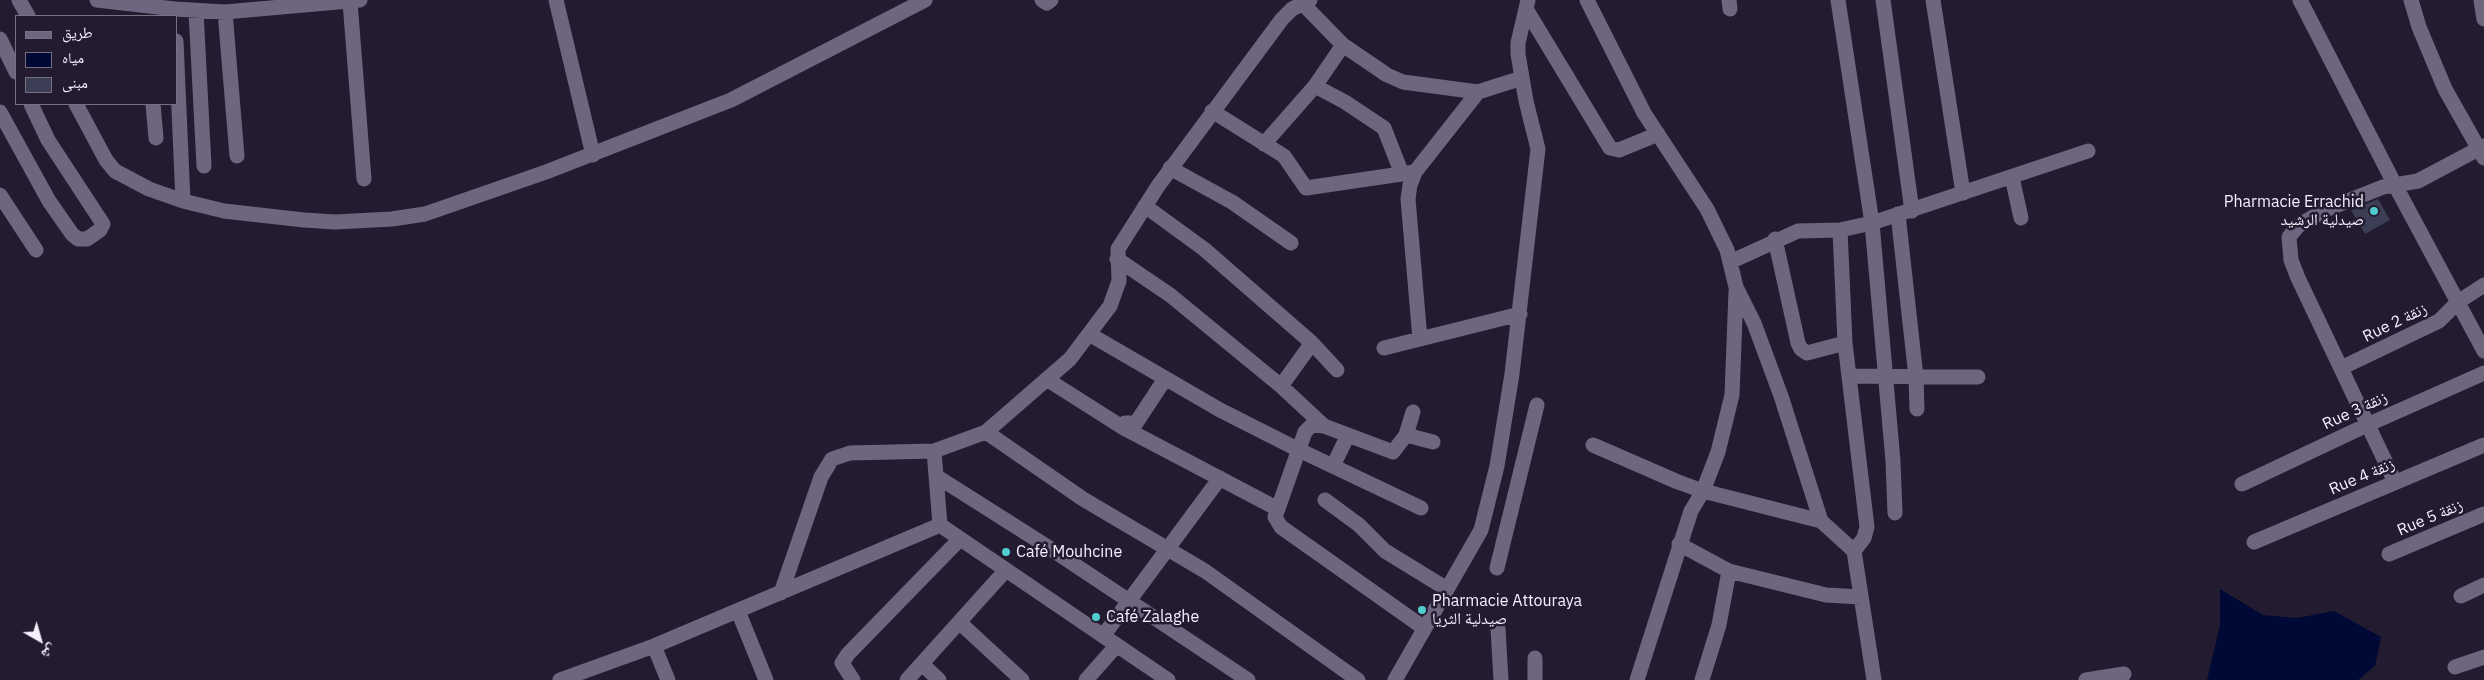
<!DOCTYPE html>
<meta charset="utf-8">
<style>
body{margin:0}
#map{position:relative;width:2484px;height:680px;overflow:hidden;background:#231c30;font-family:"IBM Plex Sans","Noto Naskh Arabic",sans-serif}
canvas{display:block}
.legend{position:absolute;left:15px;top:15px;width:162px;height:90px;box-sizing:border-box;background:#231c30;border:1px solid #777182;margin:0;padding:6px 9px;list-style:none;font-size:15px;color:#f4f0fe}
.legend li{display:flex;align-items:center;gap:10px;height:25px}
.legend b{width:25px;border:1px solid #777182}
.north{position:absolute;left:15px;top:615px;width:50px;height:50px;-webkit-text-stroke:4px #231c30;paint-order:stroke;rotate:142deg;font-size:14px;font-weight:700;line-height:20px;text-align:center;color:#f4f0fe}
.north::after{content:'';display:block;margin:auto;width:18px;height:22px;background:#f4f0fe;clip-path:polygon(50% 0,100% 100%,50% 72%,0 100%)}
</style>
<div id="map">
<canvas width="2484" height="680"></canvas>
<ul class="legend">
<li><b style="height:6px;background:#6e667e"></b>طريق</li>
<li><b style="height:14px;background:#000935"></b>مياه</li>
<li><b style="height:14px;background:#3b3e54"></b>مبنى</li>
</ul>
<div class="north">ش</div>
</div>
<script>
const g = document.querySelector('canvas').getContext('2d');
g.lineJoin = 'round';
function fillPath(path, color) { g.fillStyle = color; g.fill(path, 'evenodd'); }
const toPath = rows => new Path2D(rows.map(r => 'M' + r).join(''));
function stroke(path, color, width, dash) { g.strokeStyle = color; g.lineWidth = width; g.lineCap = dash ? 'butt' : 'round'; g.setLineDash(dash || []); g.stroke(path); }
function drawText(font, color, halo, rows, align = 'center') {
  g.font = font + ' "IBM Plex Sans","Noto Naskh Arabic",sans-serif'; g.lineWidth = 5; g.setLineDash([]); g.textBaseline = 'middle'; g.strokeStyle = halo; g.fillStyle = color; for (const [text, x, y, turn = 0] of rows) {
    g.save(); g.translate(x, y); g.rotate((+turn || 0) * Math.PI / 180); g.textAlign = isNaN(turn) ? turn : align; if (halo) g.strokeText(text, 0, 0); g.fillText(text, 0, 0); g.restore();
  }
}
fillPath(toPath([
 [2220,589,2263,615,2297,618,2334,611,2381,637,2375,666,2358,680,2207,680,2220,625]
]), '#000935');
fillPath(toPath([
 [2378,199,2390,220,2365,234,2351,210]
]), '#3b3e54');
stroke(toPath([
 [19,0,28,16],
 [97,0,175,9,225,12,360,0],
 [556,0,593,155],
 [1042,0,1047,3,1051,0],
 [1587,0,1644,113,1707,209,1727,250,1736,287,1754,323,1781,396,1821,521,1854,551,1874,680],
 [1729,0,1730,9],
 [1838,0,1872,223,1893,461,1895,513],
 [1883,0,1912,211],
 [1933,0,1963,193],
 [2300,0,2395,185,2484,351],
 [2411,0,2419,27,2445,89,2484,158],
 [2481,0,2484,19],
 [350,2,364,179],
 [1303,4,1343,45,1387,75,1403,82,1478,92],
 [1526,9,1610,148,1619,150,1658,134],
 [196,11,204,166],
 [225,12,237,156],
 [0,39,16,72],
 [176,41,183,201],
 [1315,86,1345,102,1384,128,1402,174],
 [76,104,106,160,115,171,149,189,183,201,224,211,304,220,335,222,392,219,425,214,546,172,731,100,925,0],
 [153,104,156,138],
 [1212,111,1284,156,1306,188,1415,172],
 [0,112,49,201,72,234,78,239,87,239,100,230,103,224,48,140,31,104],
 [1264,144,1315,86,1343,45],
 [1170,168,1232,202,1291,243],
 [2012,177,2021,218],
 [0,195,36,250],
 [1898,214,1916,377,1917,409],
 [1840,230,1845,343,1867,527,1864,538,1854,551],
 [1775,239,1798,343,1801,349,1807,353,1845,343],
 [1117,259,1170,295,1281,386,1312,343,1204,249,1145,206],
 [1730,262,1798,231,1840,230,1872,223,2088,151],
 [1089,334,1220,410,1299,450,1421,508],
 [1420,339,1408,199,1410,185,1415,172,1478,92,1522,78],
 [1312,343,1337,370],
 [1384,348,1520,314],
 [2341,368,2439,321,2458,302,2484,285],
 [1849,376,1978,377],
 [1048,380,1122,427,1278,509],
 [1281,386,1324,426],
 [1413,412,1406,435,1393,452,1324,426,1312,425,1305,432,1275,517,1281,527,1424,628],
 [1122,427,1125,423,1136,423,1165,379],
 [986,432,1083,499,1205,571,1358,680],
 [1406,435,1433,442],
 [1593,445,1678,482,1703,491,1821,521],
 [1333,466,1348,435],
 [936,476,1048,547,1248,680],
 [2395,482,2298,278,2291,260,2289,237,2298,226,2325,210,2383,187,2418,181,2484,146],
 [2242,484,2367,425,2484,373],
 [1325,500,1359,525,1385,551,1447,589],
 [940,525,934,451,986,432,1070,359,1110,306,1119,281,1118,249,1158,186,1282,19,1292,9,1310,0],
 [2254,542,2484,445],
 [1679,544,1729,571,1826,595,1861,597],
 [2389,554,2484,514],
 [1497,568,1537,405],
 [781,593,821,477,832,459,850,453,934,451],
 [2461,596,2484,585],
 [738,611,766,680],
 [959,622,1022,680],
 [1498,629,1501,680],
 [1103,636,1220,478],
 [654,646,668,680],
 [922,664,939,680],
 [2455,667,2484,657],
 [560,680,654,646,940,525,1168,680],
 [853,680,842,663,848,654,960,539],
 [907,680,1006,570],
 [1086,680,1117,645],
 [1395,680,1481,530,1497,466,1512,374,1538,149,1526,101,1518,54,1518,43,1528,0],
 [1535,680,1535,658],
 [1637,680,1691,511,1703,491,1718,452,1732,395,1736,291],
 [1702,680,1719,625,1729,571],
 [2086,680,2124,674]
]), '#6e667e', 15);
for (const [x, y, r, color] of [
 [2374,211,5,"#52cdcf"],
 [1006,552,5,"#52cdcf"],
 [1422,610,5,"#52cdcf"],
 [1096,617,5,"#52cdcf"]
]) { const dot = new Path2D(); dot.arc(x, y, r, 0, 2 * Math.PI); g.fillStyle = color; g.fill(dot); stroke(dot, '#231c30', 2); }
drawText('16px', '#f4f0fe', '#231c30', [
 ["Pharmacie Errachid",2364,202,"right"],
 ["صيدلية الرشيد",2364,220,"right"],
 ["Café Mouhcine",1016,552],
 ["Pharmacie Attouraya",1432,601],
 ["صيدلية الثريا",1432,619],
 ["Café Zalaghe",1106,617]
], 'left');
drawText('16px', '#f4f0fe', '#231c30', [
 ["Rue 2 زنقة",2395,323,-26],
 ["Rue 3 زنقة",2355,411,-25],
 ["Rue 4 زنقة",2362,477,-23],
 ["Rue 5 زنقة",2430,518,-23]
]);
</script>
